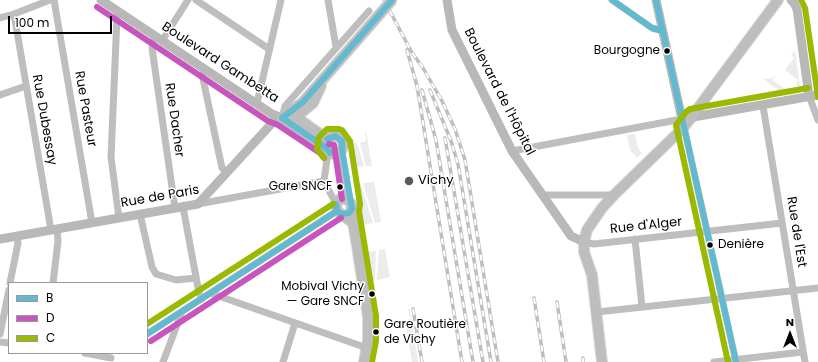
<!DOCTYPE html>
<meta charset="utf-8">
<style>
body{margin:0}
#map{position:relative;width:818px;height:362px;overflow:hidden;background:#fff;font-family:Poppins,sans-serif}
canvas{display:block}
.legend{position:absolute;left:8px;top:282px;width:140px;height:72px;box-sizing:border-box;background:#fff;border:1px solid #999;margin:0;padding:5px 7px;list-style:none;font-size:12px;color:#000}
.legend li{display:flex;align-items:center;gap:8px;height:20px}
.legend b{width:20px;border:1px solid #999}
.north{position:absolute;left:770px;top:314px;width:40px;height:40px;-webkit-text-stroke:3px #fff;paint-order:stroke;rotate:0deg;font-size:11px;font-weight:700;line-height:16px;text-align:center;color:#000}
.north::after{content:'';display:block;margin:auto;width:14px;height:18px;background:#000;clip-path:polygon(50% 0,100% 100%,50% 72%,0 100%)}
.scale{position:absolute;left:8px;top:16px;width:104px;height:18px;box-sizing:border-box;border:2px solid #000;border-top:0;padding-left:5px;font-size:12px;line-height:14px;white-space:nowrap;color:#000;-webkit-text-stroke:3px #fff;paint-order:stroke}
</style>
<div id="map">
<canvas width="818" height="362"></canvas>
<ul class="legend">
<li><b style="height:5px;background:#61bacf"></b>B</li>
<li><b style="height:5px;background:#c855be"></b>D</li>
<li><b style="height:5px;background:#9ab901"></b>C</li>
</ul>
<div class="north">N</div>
<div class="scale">100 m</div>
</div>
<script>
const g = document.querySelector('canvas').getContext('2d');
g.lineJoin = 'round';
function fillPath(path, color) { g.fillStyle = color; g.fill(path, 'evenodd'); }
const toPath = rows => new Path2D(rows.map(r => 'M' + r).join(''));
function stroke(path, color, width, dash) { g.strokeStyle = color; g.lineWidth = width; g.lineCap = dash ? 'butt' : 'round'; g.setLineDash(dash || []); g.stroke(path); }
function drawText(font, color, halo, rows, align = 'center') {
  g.font = font + ' Poppins,sans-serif'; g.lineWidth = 3; g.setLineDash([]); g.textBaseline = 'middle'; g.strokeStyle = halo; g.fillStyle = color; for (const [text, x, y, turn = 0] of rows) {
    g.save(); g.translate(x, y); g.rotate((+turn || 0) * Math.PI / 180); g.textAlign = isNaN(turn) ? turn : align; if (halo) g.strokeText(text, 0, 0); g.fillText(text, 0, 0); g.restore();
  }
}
fillPath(toPath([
 [795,50,800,86,799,88,795,92,784,94,783,92,780,93,780,95,778,96,777,89,762,78,769,79,776,75,772,80,789,92,792,88,796,91,799,87,796,84,798,80,785,70,794,58,791,55],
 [365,131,366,131,372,166,366,166,360,143,366,141],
 [347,134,349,134,351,144,357,143,364,166,355,168,355,173,354,173],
 [635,134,638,148,642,153,637,158,630,150,627,135],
 [356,179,357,184,361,184,373,223,364,225,364,228,363,228,355,180],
 [373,181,374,181,381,222,375,223,363,183,373,182],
 [366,249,368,249,369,252,376,251,375,280,372,280],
 [385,249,390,277,377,280,379,250],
 [408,309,410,309,418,362,412,362,405,320,410,319]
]), '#ececec');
const primary = toPath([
 [296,117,313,103,321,86],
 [296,117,327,139],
 [282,118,303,102,372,23],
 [282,118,325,147],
 '325 145a9 9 0 1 1 18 0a9 9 0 1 1-18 0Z',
 [339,152,347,199],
 [353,223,337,211,336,204,340,199,347,199,352,205,351,211,353,223,356,240,368,317,368,340,364,362],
 [602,362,592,275,584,252,584,242,587,230,602,208,614,195,684,127,778,0]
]);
stroke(primary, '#dbdbdb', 12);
stroke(toPath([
 [54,0,92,223],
 [196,0,269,49],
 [328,0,336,47],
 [612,0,652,28,663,31],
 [14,14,51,230],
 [0,18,14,14,50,0],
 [157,37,153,41,152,48,175,208],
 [162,41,188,0],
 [207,70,203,74,203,79,222,168,227,172],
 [0,95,26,86],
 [809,96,818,120],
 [257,103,281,0],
 [763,106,805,362],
 [282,118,285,106,369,11],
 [684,127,736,362],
 [512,151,682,119],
 [328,152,324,181,336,204],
 [542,195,614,195],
 [198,204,324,181],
 [183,207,199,293,202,299],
 [140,214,152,267,156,274,176,280,196,278],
 [119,218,111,157,117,17,119,12],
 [635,239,642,307],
 [584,242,594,244,782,223],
 [10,283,18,243,17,236],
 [53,283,58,241,57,229],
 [210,293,367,348],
 [597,312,818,288],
 [0,334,9,290],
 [147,334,337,211],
 [0,342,9,343],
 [85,353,111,358],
 [163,362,182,312],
 [283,362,295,323],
 [714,362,803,352]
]), '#bebebe', 7);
stroke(toPath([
 [101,0,272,114,282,118],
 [447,0,452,30,512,151,571,236,584,242],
 [656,0,683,124],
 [791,0,794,3,797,9,809,96],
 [682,119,818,95],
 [0,239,198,204,274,121,282,118]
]), '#b8b8b8', 9);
stroke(primary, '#bebebe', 10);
const rail = toPath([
 [384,0,411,51,423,68,442,101,455,129,465,160,498,362],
 [407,50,417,86,462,362],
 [422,90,436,140,473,362],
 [430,90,451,141,458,164,491,362],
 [445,138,483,362],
 [534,298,544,362],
 [557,302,566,362],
 [413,309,422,362],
 [583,358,583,362]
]);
stroke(rail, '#bebebe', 3.5);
stroke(rail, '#fff', 2, [6]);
const primaryBridge = toPath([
 [372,23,392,0]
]);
stroke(primaryBridge, '#dbdbdb', 12, []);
stroke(primaryBridge, '#bebebe', 10);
stroke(toPath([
 [612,0,652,28,663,31],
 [656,0,736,362],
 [282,118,303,102,392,0],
 [282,118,325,147,330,153],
 [327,139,335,136,342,141,342,149,352,209,349,213,341,214,337,211,336,204],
 [147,334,337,211]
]), '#61bacf', 6);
stroke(toPath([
 [97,7,268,121,278,125,320,153,324,158],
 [329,144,334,145,342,199],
 [151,341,341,218]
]), '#c855be', 6);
stroke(toPath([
 [801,0,805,8,818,97],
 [324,158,317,149,319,137,327,129,339,129,342,130,350,141,360,204,359,211,376,316,376,341,372,362],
 [147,324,333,204],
 [728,362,676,125,686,112,690,109,808,88]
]), '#9ab901', 6);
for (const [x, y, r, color] of [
 [667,51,3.5,"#000"],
 [409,181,5,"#595959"],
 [340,187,3.5,"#000"],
 [710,245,3.5,"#000"],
 [372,294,3.5,"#000"],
 [376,332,3.5,"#000"]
]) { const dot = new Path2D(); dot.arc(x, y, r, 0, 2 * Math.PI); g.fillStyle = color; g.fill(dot); stroke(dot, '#fff', 1.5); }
drawText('12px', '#000', '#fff', [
 ["Bourgogne",660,51],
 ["Gare SNCF",332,187],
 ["Denière",718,245,"left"],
 ["Mobival Vichy",364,287],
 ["— Gare SNCF",364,302],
 ["Gare Routière",384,325,"left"],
 ["de Vichy",384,340,"left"]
], 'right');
drawText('13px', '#000', '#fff', [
 ["Boulevard Gambetta",220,63,33],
 ["Boulevard de l'Hôpital",499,92,63],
 ["Rue Pasteur",85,109,80],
 ["Rue Dubessay",44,120,80],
 ["Rue Dacher",174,120,82],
 ["Rue de Paris",160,197,-10],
 ["Rue d'Alger",646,226,-6],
 ["Rue de l'Est",796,232,81]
]);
drawText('13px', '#000', '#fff', [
 ["Vichy",418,181]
], 'left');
</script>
